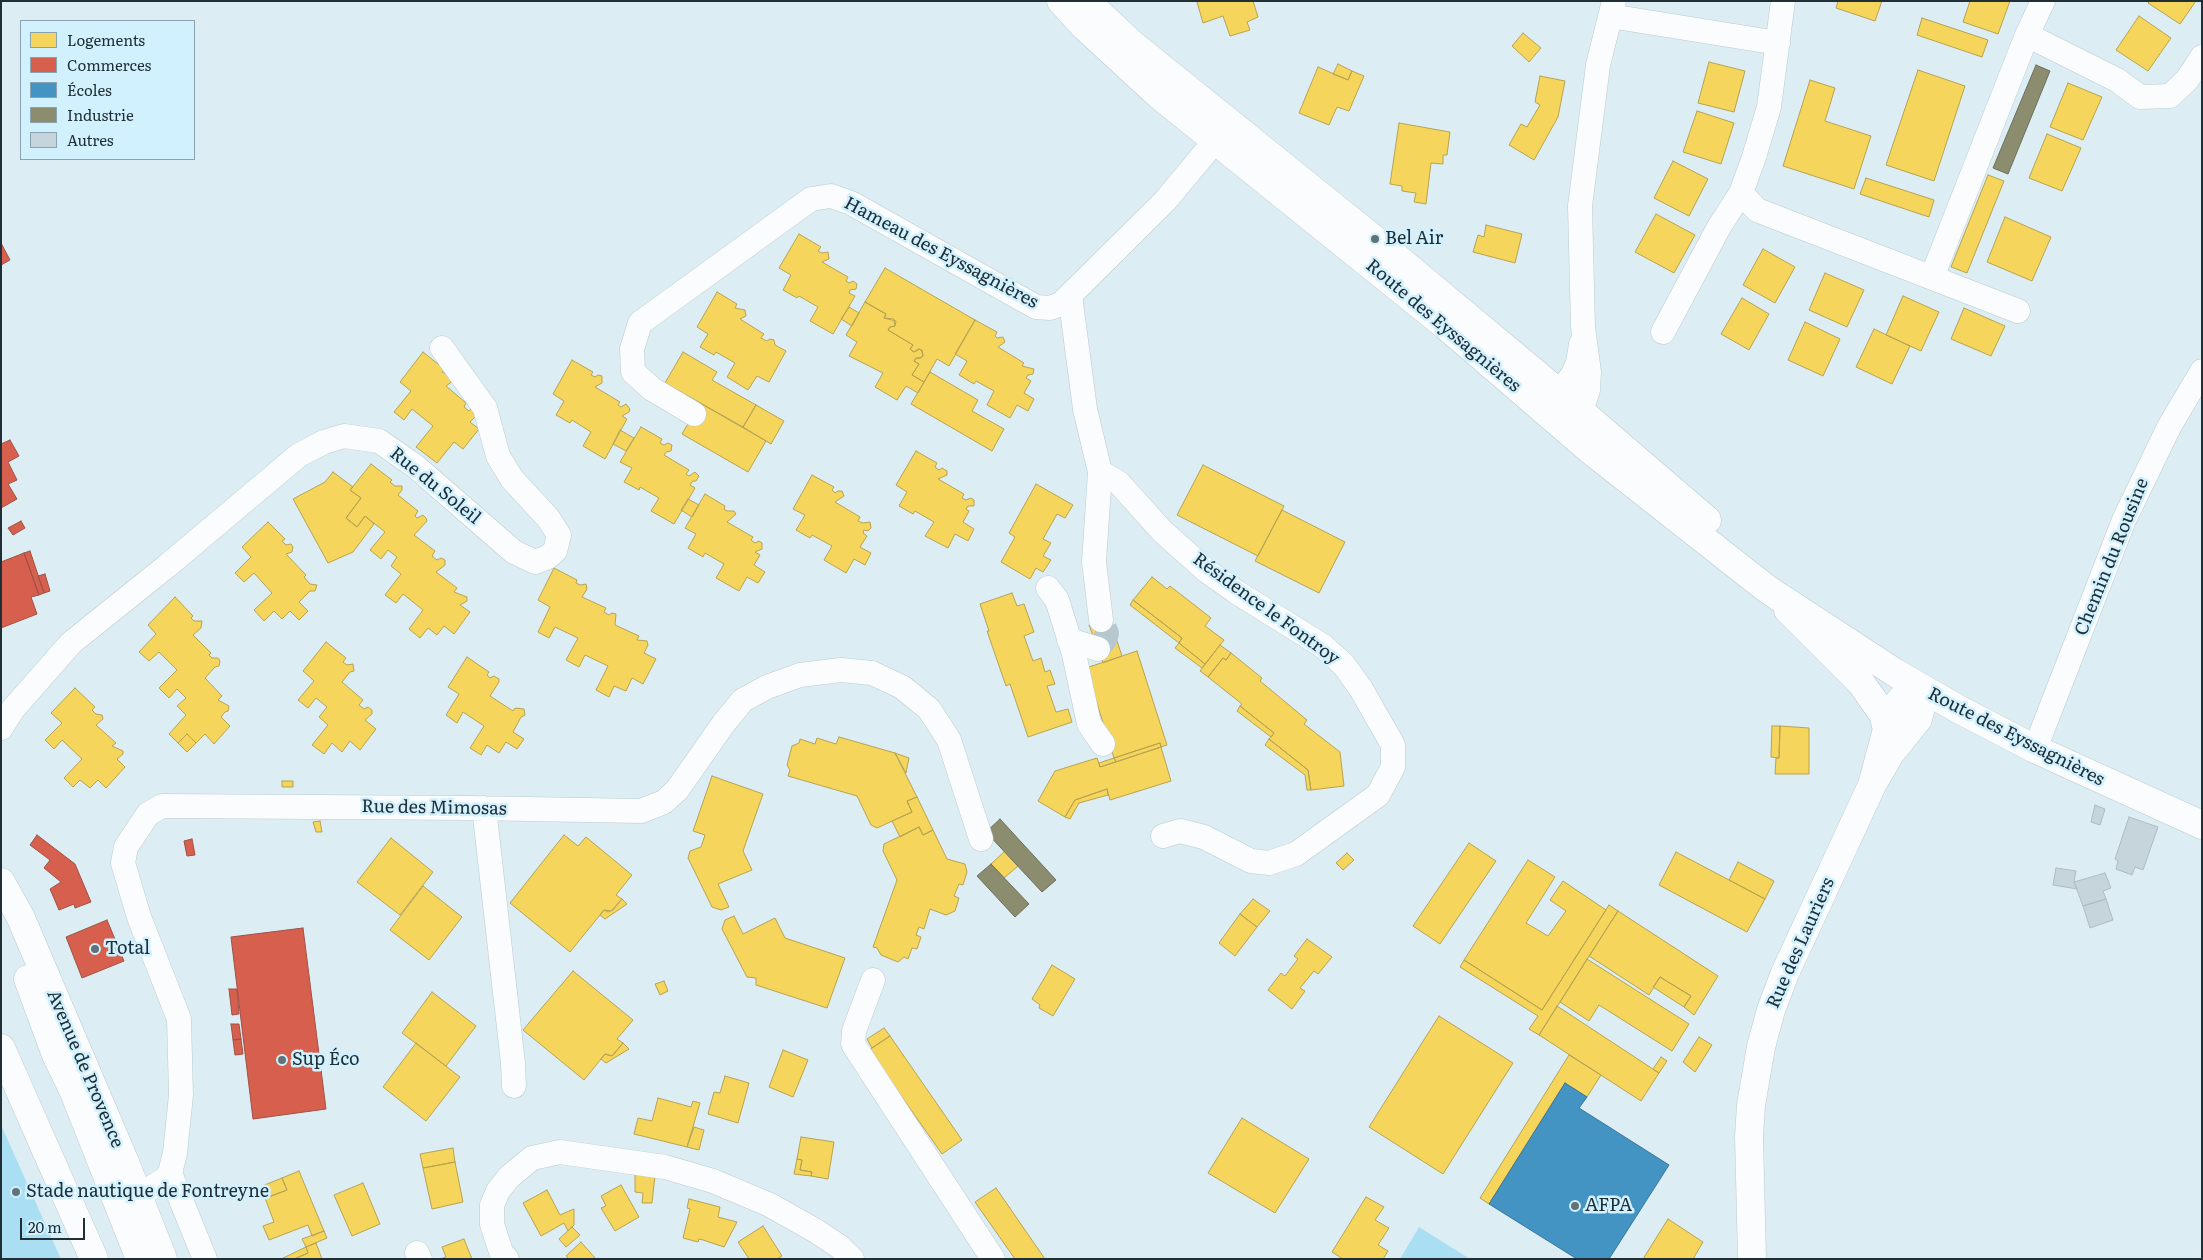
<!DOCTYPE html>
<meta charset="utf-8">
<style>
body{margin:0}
#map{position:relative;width:2203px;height:1260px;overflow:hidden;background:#dcedf4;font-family:Literata,serif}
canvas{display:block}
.frame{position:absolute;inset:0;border:2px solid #202f36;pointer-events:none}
.legend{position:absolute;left:20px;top:20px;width:175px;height:140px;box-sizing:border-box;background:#d2f1ff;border:1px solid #8ba3af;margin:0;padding:6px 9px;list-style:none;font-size:15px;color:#202f36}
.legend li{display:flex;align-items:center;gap:10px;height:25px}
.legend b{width:25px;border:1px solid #8ba3af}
.scale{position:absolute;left:20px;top:1218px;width:65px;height:22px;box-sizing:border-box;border:2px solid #202f36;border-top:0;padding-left:6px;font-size:15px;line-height:18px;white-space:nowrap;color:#202f36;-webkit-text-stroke:4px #d2f1ff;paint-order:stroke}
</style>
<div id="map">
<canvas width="2203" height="1260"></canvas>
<div class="frame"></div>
<ul class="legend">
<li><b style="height:14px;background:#f6d55c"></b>Logements</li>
<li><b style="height:14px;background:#d6604d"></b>Commerces</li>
<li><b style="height:14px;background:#4393c3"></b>Écoles</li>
<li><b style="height:14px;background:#8c8c6e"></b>Industrie</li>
<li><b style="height:14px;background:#c5d5db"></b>Autres</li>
</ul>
<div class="scale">20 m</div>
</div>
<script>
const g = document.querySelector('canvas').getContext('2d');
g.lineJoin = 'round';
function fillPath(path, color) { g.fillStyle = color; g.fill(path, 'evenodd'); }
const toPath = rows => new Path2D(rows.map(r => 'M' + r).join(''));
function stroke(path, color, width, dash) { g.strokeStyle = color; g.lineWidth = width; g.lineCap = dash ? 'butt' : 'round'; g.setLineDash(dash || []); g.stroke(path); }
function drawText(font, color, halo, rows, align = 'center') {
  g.font = font + ' Literata,serif'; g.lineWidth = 5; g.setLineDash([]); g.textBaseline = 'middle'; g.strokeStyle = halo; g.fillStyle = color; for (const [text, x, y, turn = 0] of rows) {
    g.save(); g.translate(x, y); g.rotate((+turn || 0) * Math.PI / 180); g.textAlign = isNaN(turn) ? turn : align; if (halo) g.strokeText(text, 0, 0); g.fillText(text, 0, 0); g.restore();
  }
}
fillPath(toPath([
 [1,1125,61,1259,1,1259],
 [1419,1227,1470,1259,1400,1259]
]), '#aadef3');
const homes = toPath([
 [1199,1,1253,1,1258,17,1247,22,1250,30,1230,36,1223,16,1203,23,1197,2,1199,1],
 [1838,1,1882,1,1875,21,1836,8,1838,1],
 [1970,1,2010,1,1998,34,1963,22,1970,1],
 [2150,1,2196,1,2180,24,2148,3,2150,1],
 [2139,16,2171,38,2148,71,2116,50,2139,16],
 [1922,18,1988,40,1982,57,1917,35,1922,18],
 [1523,33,1541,48,1529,62,1512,46,1523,33],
 [1709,62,1745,71,1734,112,1698,103,1709,62],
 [1338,64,1352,71,1348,80,1333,74,1338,64],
 [1318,67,1348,80,1352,71,1364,76,1349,111,1337,107,1329,125,1299,113,1318,67],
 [1918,70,1965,86,1934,181,1886,165,1918,70],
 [1540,76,1565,81,1558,117,1534,160,1509,145,1521,124,1527,127,1540,105,1535,102,1540,76],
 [1810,80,1835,88,1825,121,1871,136,1854,189,1783,166,1810,80],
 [2068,83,2102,97,2083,140,2050,127,2068,83],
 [1697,111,1734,123,1721,164,1683,152,1697,111],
 [1399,123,1450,132,1447,155,1443,155,1443,164,1431,163,1426,204,1414,202,1416,193,1402,191,1402,186,1390,184,1399,123],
 [2047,134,2081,148,2062,191,2029,178,2047,134],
 [1673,161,1708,179,1689,216,1654,198,1673,161],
 [1988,175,2004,181,1967,273,1951,267,1988,175],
 [1866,178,1934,200,1929,217,1860,194,1866,178],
 [1656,214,1695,235,1674,273,1635,252,1656,214],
 [2005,217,2051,237,2032,281,1987,262,2005,217],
 [1486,225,1522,234,1515,263,1473,252,1478,235,1484,237,1486,225],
 [799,234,821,247,818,251,822,253,828,252,829,259,822,262,848,277,846,281,849,283,853,281,857,284,856,289,850,290,849,293,855,296,833,334,810,321,818,307,799,296,797,298,783,290,791,275,779,268,799,234],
 [1763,249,1795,267,1775,303,1743,285,1763,249],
 [885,268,975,320,949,366,937,359,924,382,912,375,919,364,914,361,916,358,920,358,923,356,922,350,918,349,914,352,910,349,913,345,888,330,890,327,895,326,894,319,884,318,886,314,865,302,885,268],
 [1825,273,1864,290,1847,327,1809,310,1825,273],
 [717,292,737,304,735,308,745,310,746,316,740,319,764,334,761,338,767,341,770,339,774,340,775,345,786,351,769,382,757,376,748,390,727,377,735,363,716,352,714,355,700,347,708,334,697,327,717,292],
 [1903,296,1939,312,1921,351,1886,335,1903,296],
 [1742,298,1769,314,1749,350,1721,334,1742,298],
 [865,302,886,314,884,318,896,321,895,326,890,327,888,330,913,345,910,349,914,352,920,349,922,352,923,356,920,358,916,358,914,361,919,364,912,375,924,382,918,393,906,386,897,400,875,387,883,373,849,356,857,342,846,335,865,302],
 [849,307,859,313,852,326,841,319,849,307],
 [1964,308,2005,326,1991,356,1951,339,1964,308],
 [975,320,997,332,995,336,997,338,1003,337,1005,342,998,347,1024,363,1022,366,1034,369,1033,374,1028,375,1026,378,1031,381,1024,393,1034,399,1028,411,1017,405,1010,418,987,405,994,391,976,381,974,384,959,375,967,361,955,354,975,320],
 [1805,322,1840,339,1823,376,1788,360,1805,322],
 [1874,329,1910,346,1892,384,1856,367,1874,329],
 [423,352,444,369,442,372,446,374,449,373,453,381,446,386,466,403,464,407,469,411,471,409,477,415,470,422,479,429,463,449,454,442,437,463,416,447,433,426,412,409,404,420,394,412,411,391,400,382,423,352],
 [683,352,717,372,712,380,756,405,743,427,665,383,683,352],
 [572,360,593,372,591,375,595,377,598,375,602,376,602,383,595,387,620,402,618,405,621,407,626,404,630,409,629,412,622,416,627,419,605,459,583,446,591,432,572,420,570,423,556,415,564,401,553,394,572,360],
 [930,372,978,400,972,411,1004,429,992,451,911,404,930,372],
 [700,403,766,441,748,472,682,434,700,403],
 [756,405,784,421,771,444,743,427,756,405],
 [641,427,662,439,660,443,664,445,668,443,672,445,671,451,666,452,664,455,689,470,686,474,689,476,695,472,699,476,696,481,693,481,690,485,695,488,674,524,651,511,659,498,640,487,639,490,624,482,632,468,620,462,641,427],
 [620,430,634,438,626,451,613,444,620,430],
 [916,451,937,463,935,467,939,470,942,468,947,471,947,475,938,479,964,494,962,498,966,500,971,498,974,500,974,506,968,506,966,509,969,511,963,522,974,529,968,541,955,534,948,548,925,536,934,522,915,511,913,514,899,506,907,492,896,485,916,451],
 [371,464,392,480,390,482,395,486,402,486,402,490,398,495,418,511,415,516,417,518,423,515,426,518,427,521,414,535,435,551,432,556,437,560,441,558,445,560,445,565,436,572,457,588,454,592,467,597,467,601,460,605,470,612,454,634,444,626,437,635,428,628,420,638,409,629,423,610,403,594,396,603,385,595,401,574,391,566,397,557,388,550,381,559,370,550,385,532,365,516,357,527,346,518,361,498,350,490,371,464],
 [1203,465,1284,506,1258,556,1177,515,1203,465],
 [333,472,353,487,350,490,361,498,346,518,357,527,365,516,374,524,353,552,328,563,293,499,325,482,333,472],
 [812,475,834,487,832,490,835,493,838,491,842,491,844,496,835,502,860,517,858,521,863,523,870,522,871,528,868,531,864,530,863,533,867,536,860,547,871,553,865,565,854,559,846,573,824,560,832,546,812,535,810,538,796,530,805,515,793,509,812,475],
 [1036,484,1073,505,1065,518,1057,514,1043,539,1051,543,1043,556,1051,560,1043,572,1036,568,1030,579,1001,562,1015,537,1009,533,1036,484],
 [705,494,725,506,724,509,727,511,734,511,736,514,727,522,753,537,751,540,755,543,759,541,762,543,762,549,755,552,760,555,754,565,765,572,758,583,747,577,739,591,716,578,724,564,705,553,703,557,688,548,696,534,685,528,705,494],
 [688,499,699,505,692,517,681,510,688,499],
 [1282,510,1345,542,1319,593,1255,561,1282,510],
 [268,522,285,539,282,541,286,545,291,544,293,547,292,552,286,554,306,575,304,577,310,584,317,585,315,591,310,591,299,602,308,611,299,620,290,611,282,619,274,611,264,621,254,610,272,593,254,573,244,582,235,573,251,557,242,547,268,522],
 [554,568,577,580,576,583,580,585,586,584,587,589,582,597,606,608,604,612,609,615,612,613,616,614,615,625,639,636,637,640,647,641,648,645,644,653,656,659,643,684,632,678,626,691,614,686,609,697,596,690,608,666,585,655,579,667,566,660,578,638,555,627,549,638,538,632,550,607,538,600,554,568],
 [1152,577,1167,589,1170,586,1211,618,1205,626,1224,640,1205,664,1179,643,1182,638,1133,600,1152,577],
 [1012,593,1017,606,1024,604,1034,632,1024,636,1033,661,1041,658,1045,672,1050,670,1055,684,1047,686,1056,712,1068,709,1072,722,1028,737,1010,684,1006,686,987,631,989,631,980,604,1012,593],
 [175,597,193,616,191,618,194,621,202,621,201,628,193,635,211,653,209,655,212,658,218,658,220,661,219,666,215,667,205,678,222,696,218,700,229,706,228,711,225,712,221,717,230,726,214,744,205,734,196,743,187,734,178,743,169,734,186,715,177,706,186,698,177,689,169,698,159,688,177,670,159,652,149,661,139,652,156,634,148,625,175,597],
 [1133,600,1182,638,1179,643,1130,605,1133,600],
 [1109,617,1122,656,1103,663,1089,625,1109,617],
 [326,642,346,658,343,662,347,665,353,664,354,671,350,672,342,682,363,700,359,705,364,709,368,707,372,710,372,714,365,720,376,729,360,750,350,741,342,752,332,743,324,754,312,745,328,725,319,717,327,707,316,698,308,708,298,700,314,681,303,671,326,642],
 [1179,643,1205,664,1202,668,1175,648,1179,643],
 [1220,645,1231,653,1226,660,1223,658,1208,677,1200,671,1220,645],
 [1137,651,1167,745,1161,747,1160,743,1114,758,1086,668,1137,651],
 [1231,653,1262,678,1260,681,1307,720,1304,724,1340,752,1344,786,1311,790,1308,770,1269,739,1274,733,1240,706,1242,704,1208,677,1223,658,1226,660,1231,653],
 [467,657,489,672,487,675,490,678,494,676,499,679,499,682,490,696,513,711,515,708,524,709,525,715,521,717,513,732,524,739,517,749,506,742,499,753,487,745,481,755,470,748,484,726,463,712,457,723,446,715,459,694,448,687,467,657],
 [75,688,95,707,92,710,96,714,102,715,103,719,96,725,116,743,112,746,123,751,123,754,117,759,125,767,106,788,98,780,90,788,80,780,73,787,64,778,82,759,62,740,54,749,45,740,62,723,51,713,75,688],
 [1240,706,1274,733,1271,737,1237,711,1240,706],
 [1772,726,1780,726,1779,758,1771,757,1772,726],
 [1780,726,1809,728,1809,774,1775,774,1776,758,1779,758,1780,726],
 [187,734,196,743,187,752,178,743,187,734],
 [839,737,895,753,917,797,907,801,912,812,877,828,871,825,857,796,788,776,790,770,787,765,792,746,799,743,800,739,815,744,817,738,836,744,839,737],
 [1269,739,1308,770,1311,790,1307,790,1305,775,1265,745,1269,739],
 [1160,743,1161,747,1116,762,1114,758,1160,743],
 [1161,747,1171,781,1110,800,1107,789,1075,800,1065,817,1038,801,1055,771,1097,758,1100,767,1161,747],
 [895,753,909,758,906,773,895,753],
 [1114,758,1116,762,1100,767,1099,763,1114,758],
 [712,776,763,794,743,851,752,870,718,884,729,907,721,910,712,907,688,858,690,851,701,847,705,835,693,831,712,776],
 [282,781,293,781,293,787,282,787,282,781],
 [1107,789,1108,795,1079,803,1070,819,1065,817,1075,800,1107,789],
 [917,797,933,830,923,835,919,827,900,837,892,821,912,812,907,801,917,797],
 [320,821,322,832,316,832,313,822,320,821],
 [919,827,923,835,933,830,947,859,965,864,967,872,963,885,959,884,954,896,959,898,955,911,946,915,930,909,924,929,919,927,916,935,921,937,917,949,912,948,908,959,904,957,898,962,881,955,877,948,873,947,897,880,883,851,884,844,919,827],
 [564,835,578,846,586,837,632,875,616,895,622,899,613,910,608,912,604,910,570,952,510,903,564,835],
 [391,838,433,872,400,915,357,882,391,838],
 [1469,843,1496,861,1440,944,1413,926,1469,843],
 [1005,851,1018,866,1004,878,991,864,1005,851],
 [1676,852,1765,899,1747,932,1659,885,1676,852],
 [1347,853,1354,860,1343,870,1336,863,1347,853],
 [1528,860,1555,877,1526,923,1548,936,1566,911,1550,900,1563,881,1606,910,1542,1010,1464,960,1528,860],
 [1738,862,1774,881,1765,899,1729,880,1738,862],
 [423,886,462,917,429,960,390,930,423,886],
 [622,899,627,904,605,919,600,915,604,910,611,911,622,899],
 [1253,899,1270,911,1257,927,1240,914,1253,899],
 [1609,905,1618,911,1539,1035,1529,1029,1538,1016,1460,967,1464,960,1542,1010,1609,905],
 [1618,911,1718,976,1694,1015,1684,1007,1691,996,1660,977,1649,995,1589,956,1618,911],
 [1240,914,1257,927,1235,956,1219,943,1240,914],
 [734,916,743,934,775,918,785,938,845,958,827,1008,756,985,756,978,747,977,722,929,725,920,734,916],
 [1307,939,1332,957,1318,974,1314,971,1300,988,1305,991,1292,1009,1268,990,1281,973,1285,976,1298,959,1294,956,1307,939],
 [1587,959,1689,1024,1672,1051,1599,1005,1589,1021,1560,1002,1587,959],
 [1052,965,1075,979,1053,1016,1039,1008,1040,1005,1032,999,1052,965],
 [573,971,633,1020,617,1039,623,1043,612,1056,605,1054,584,1080,523,1030,573,971],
 [1660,977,1691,996,1684,1007,1653,987,1660,977],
 [664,981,668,991,660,995,655,984,664,981],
 [432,992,476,1026,446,1066,402,1033,432,992],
 [1557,1006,1659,1073,1641,1101,1539,1035,1557,1006],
 [1439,1016,1513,1063,1443,1174,1369,1127,1439,1016],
 [884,1028,890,1036,872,1048,867,1039,884,1028],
 [890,1036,962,1140,942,1154,869,1050,890,1036],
 [1699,1037,1712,1045,1695,1072,1683,1062,1699,1037],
 [416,1043,460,1077,426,1121,383,1087,416,1043],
 [623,1043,629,1049,606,1063,601,1059,605,1054,612,1056,623,1043],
 [783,1050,808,1060,793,1097,769,1087,783,1050],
 [1569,1055,1601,1075,1587,1097,1565,1083,1489,1204,1480,1198,1569,1055],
 [1661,1057,1667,1061,1659,1073,1653,1069,1661,1057],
 [725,1076,749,1083,738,1123,708,1114,714,1092,720,1093,725,1076],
 [658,1098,691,1107,693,1101,700,1103,687,1147,634,1134,638,1118,652,1121,658,1098],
 [1242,1118,1309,1159,1275,1213,1208,1173,1242,1118],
 [694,1127,704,1130,699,1150,687,1147,694,1127],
 [801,1137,834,1142,828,1179,811,1176,812,1172,800,1170,802,1160,797,1159,801,1137],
 [453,1148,455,1162,423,1168,420,1154,453,1148],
 [797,1159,802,1160,800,1170,812,1172,811,1176,794,1174,797,1159],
 [455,1162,463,1202,432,1209,423,1168,455,1162],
 [299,1171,324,1231,312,1236,308,1225,269,1240,263,1226,274,1222,265,1198,287,1190,282,1178,299,1171],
 [635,1173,655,1175,652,1203,642,1203,643,1193,635,1192,635,1173],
 [282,1178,287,1190,267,1198,262,1186,282,1178],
 [363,1183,380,1224,352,1236,334,1195,363,1183],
 [621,1185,639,1217,615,1231,601,1208,606,1206,601,1196,621,1185],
 [996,1188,1045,1259,1015,1259,975,1202,996,1188],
 [547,1190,560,1215,574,1209,574,1225,568,1231,564,1223,541,1236,523,1203,547,1190],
 [1366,1197,1384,1207,1375,1220,1389,1228,1378,1245,1388,1251,1383,1259,1343,1259,1332,1252,1366,1197],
 [689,1199,720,1207,718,1217,737,1222,724,1247,703,1240,699,1239,698,1242,683,1238,690,1209,687,1208,689,1199],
 [1668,1219,1703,1242,1693,1259,1643,1259,1668,1219],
 [763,1226,782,1256,777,1259,749,1259,738,1242,763,1226],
 [572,1227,580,1235,566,1247,559,1239,572,1227],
 [324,1231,327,1238,306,1247,302,1239,324,1231],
 [464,1239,472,1259,440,1259,446,1257,442,1247,464,1239],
 [581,1242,596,1259,569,1259,566,1256,581,1242],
 [316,1243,322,1259,294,1259,308,1253,306,1247,316,1243],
 [306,1247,308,1253,294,1259,281,1259,306,1247]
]);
fillPath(homes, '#f6d55c');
stroke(homes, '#b6a351', 1);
const shops = toPath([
 [1,243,10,260,1,265,1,243],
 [10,440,19,456,8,462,17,480,8,484,17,499,1,508,1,444,10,440],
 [21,521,25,528,13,535,8,528,21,521],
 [30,551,44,593,39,595,24,553,30,551],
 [24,553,39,595,31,597,37,614,1,628,1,562,24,553],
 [45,574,50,591,44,593,38,576,45,574],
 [37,835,75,864,91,902,75,908,74,904,59,910,50,889,61,882,44,868,50,860,30,845,37,835],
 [192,839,195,855,187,856,184,841,192,839],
 [107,920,124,961,82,978,66,937,107,920],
 [303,928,326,1109,253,1119,231,937,303,928],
 [229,989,237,989,239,1014,232,1015,229,989],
 [231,1024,239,1024,241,1039,233,1040,231,1024],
 [241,1039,243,1054,235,1055,233,1040,241,1039]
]);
fillPath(shops, '#d6604d');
stroke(shops, '#9f5146', 1);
const schools = toPath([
 [1565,1083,1587,1097,1579,1108,1669,1165,1609,1259,1577,1259,1489,1204,1565,1083]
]);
fillPath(schools, '#4393c3');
stroke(schools, '#387599', 1);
const industry = toPath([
 [2036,65,2050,71,2008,174,1993,168,2036,65],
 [1000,819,1056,880,1042,892,986,832,1000,819],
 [991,864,1029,904,1015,917,977,876,991,864]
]);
fillPath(industry, '#8c8c6e');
stroke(industry, '#6c705d', 1);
const building = toPath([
 [2095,805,2105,809,2100,825,2091,822,2095,805],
 [2129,817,2158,827,2143,870,2135,867,2132,875,2116,869,2118,861,2115,859,2129,817],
 [2056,868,2076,871,2074,882,2077,889,2053,885,2056,868],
 [2105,873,2111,888,2103,891,2106,899,2083,906,2074,882,2105,873],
 [2106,899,2113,920,2090,928,2083,906,2106,899]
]);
fillPath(building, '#c5d5db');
stroke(building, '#acbcc1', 1);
stroke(toPath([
 [1098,649,1105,640,1107,633,1101,620]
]), '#b6c7ce', 24, [24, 12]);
const minor = toPath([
 [1610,16,1778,43],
 [2027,35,2117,80,2140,97,2170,96,2187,80,2202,57],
 [1741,193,1757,210,2018,311],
 [1932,277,2027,35,2043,1],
 [1070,295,1085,409,1100,472,1119,483,1162,531,1208,572,1238,593,1323,646,1344,665,1361,689,1393,745,1393,767,1378,795,1296,854,1269,863,1251,861,1204,837,1180,831,1163,836],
 [1663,332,1719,227,1741,193,1754,157,1769,107,1783,1],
 [1562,411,1559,401,1559,393,1573,374,1578,363,1581,344],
 [1565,412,1570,415,1576,415,1581,411,1588,390,1589,372,1583,327,1580,206,1598,65,1614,1],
 [694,414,652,389,633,372,632,349,640,323,811,199,831,196,851,203,1036,307,1050,308,1061,304,1165,201,1215,141,1218,131,1218,123],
 [1100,472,1094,562,1101,620],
 [1048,588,1057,600,1074,654,1089,724,1103,744],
 [1069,640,1098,649],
 [1,728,13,709,71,643,167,566,299,455,324,442,344,436,379,441,415,466,514,552,535,562,548,557,555,551,559,535,548,518,512,479,498,456,485,408,442,348],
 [2035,749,2124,520,2169,427,2202,371],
 [484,808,513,1063,514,1086],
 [873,980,854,1031,853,1044,993,1259],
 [170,1173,205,1259],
 [138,1196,165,1179,170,1173,175,1153,181,1095,179,1019,139,917,123,863,126,847,148,814,162,806,471,808,641,811,664,802,677,790,724,723,743,700,767,687,800,675,841,670,872,673,902,687,929,709,949,740,981,839],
 [417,1253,420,1259],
 [507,1259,501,1252,492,1224,492,1205,498,1191,509,1177,532,1158,560,1152,665,1167,713,1181,770,1205,816,1231,840,1247,852,1259]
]);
const tertiary = toPath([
 [1,1048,94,1259]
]);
const secondary = toPath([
 [1788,610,1861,683,1883,714,1887,729],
 [1752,1259,1749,1137,1751,1105,1761,1047,1771,1010,1785,973,1872,785,1890,754,1918,719,1922,703,1920,688,1903,697,1895,707,1887,729,1872,785]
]);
const primary = toPath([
 [1061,1,1084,26,1159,95,1446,326,1589,449,1767,589,1894,672,1960,710,2035,749,2202,825],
 [1086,1,1133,45,1391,253,1559,393,1707,520],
 [1,882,20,916,124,1160,163,1259],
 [28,979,56,1055,74,1092,140,1259]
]);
stroke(minor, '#bbcad0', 25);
stroke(tertiary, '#bbcad0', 29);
stroke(secondary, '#bbcad0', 29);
stroke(primary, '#bbcad0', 29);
stroke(minor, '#fafcfd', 24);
stroke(tertiary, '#fafcfd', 28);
stroke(secondary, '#fafcfd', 28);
stroke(primary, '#fafcfd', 28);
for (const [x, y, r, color] of [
 [1375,239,5,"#627278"],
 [95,949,5,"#627278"],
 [282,1060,5,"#627278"],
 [16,1192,5,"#627278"],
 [1575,1206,5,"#627278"]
]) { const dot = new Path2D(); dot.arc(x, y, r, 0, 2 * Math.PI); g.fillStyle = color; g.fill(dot); stroke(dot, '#d2f1ff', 2); }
drawText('18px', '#202f36', '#d2f1ff', [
 ["Bel Air",1385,239],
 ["Total",105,949],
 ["Sup Éco",292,1060],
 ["Stade nautique de Fontreyne",26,1192],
 ["AFPA",1585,1206]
], 'left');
drawText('18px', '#202f36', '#d2f1ff', [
 ["Hameau des Eyssagnières",941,253,28],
 ["Route des Eyssagnières",1443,326,40],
 ["Rue du Soleil",435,486,39],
 ["Chemin du Rousine",2112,557,-68],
 ["Résidence le Fontroy",1266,609,36],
 ["Route des Eyssagnières",2016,737,27],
 ["Rue des Mimosas",434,808,1],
 ["Rue des Lauriers",1801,943,-66],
 ["Avenue de Provence",85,1069,67]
]);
</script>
